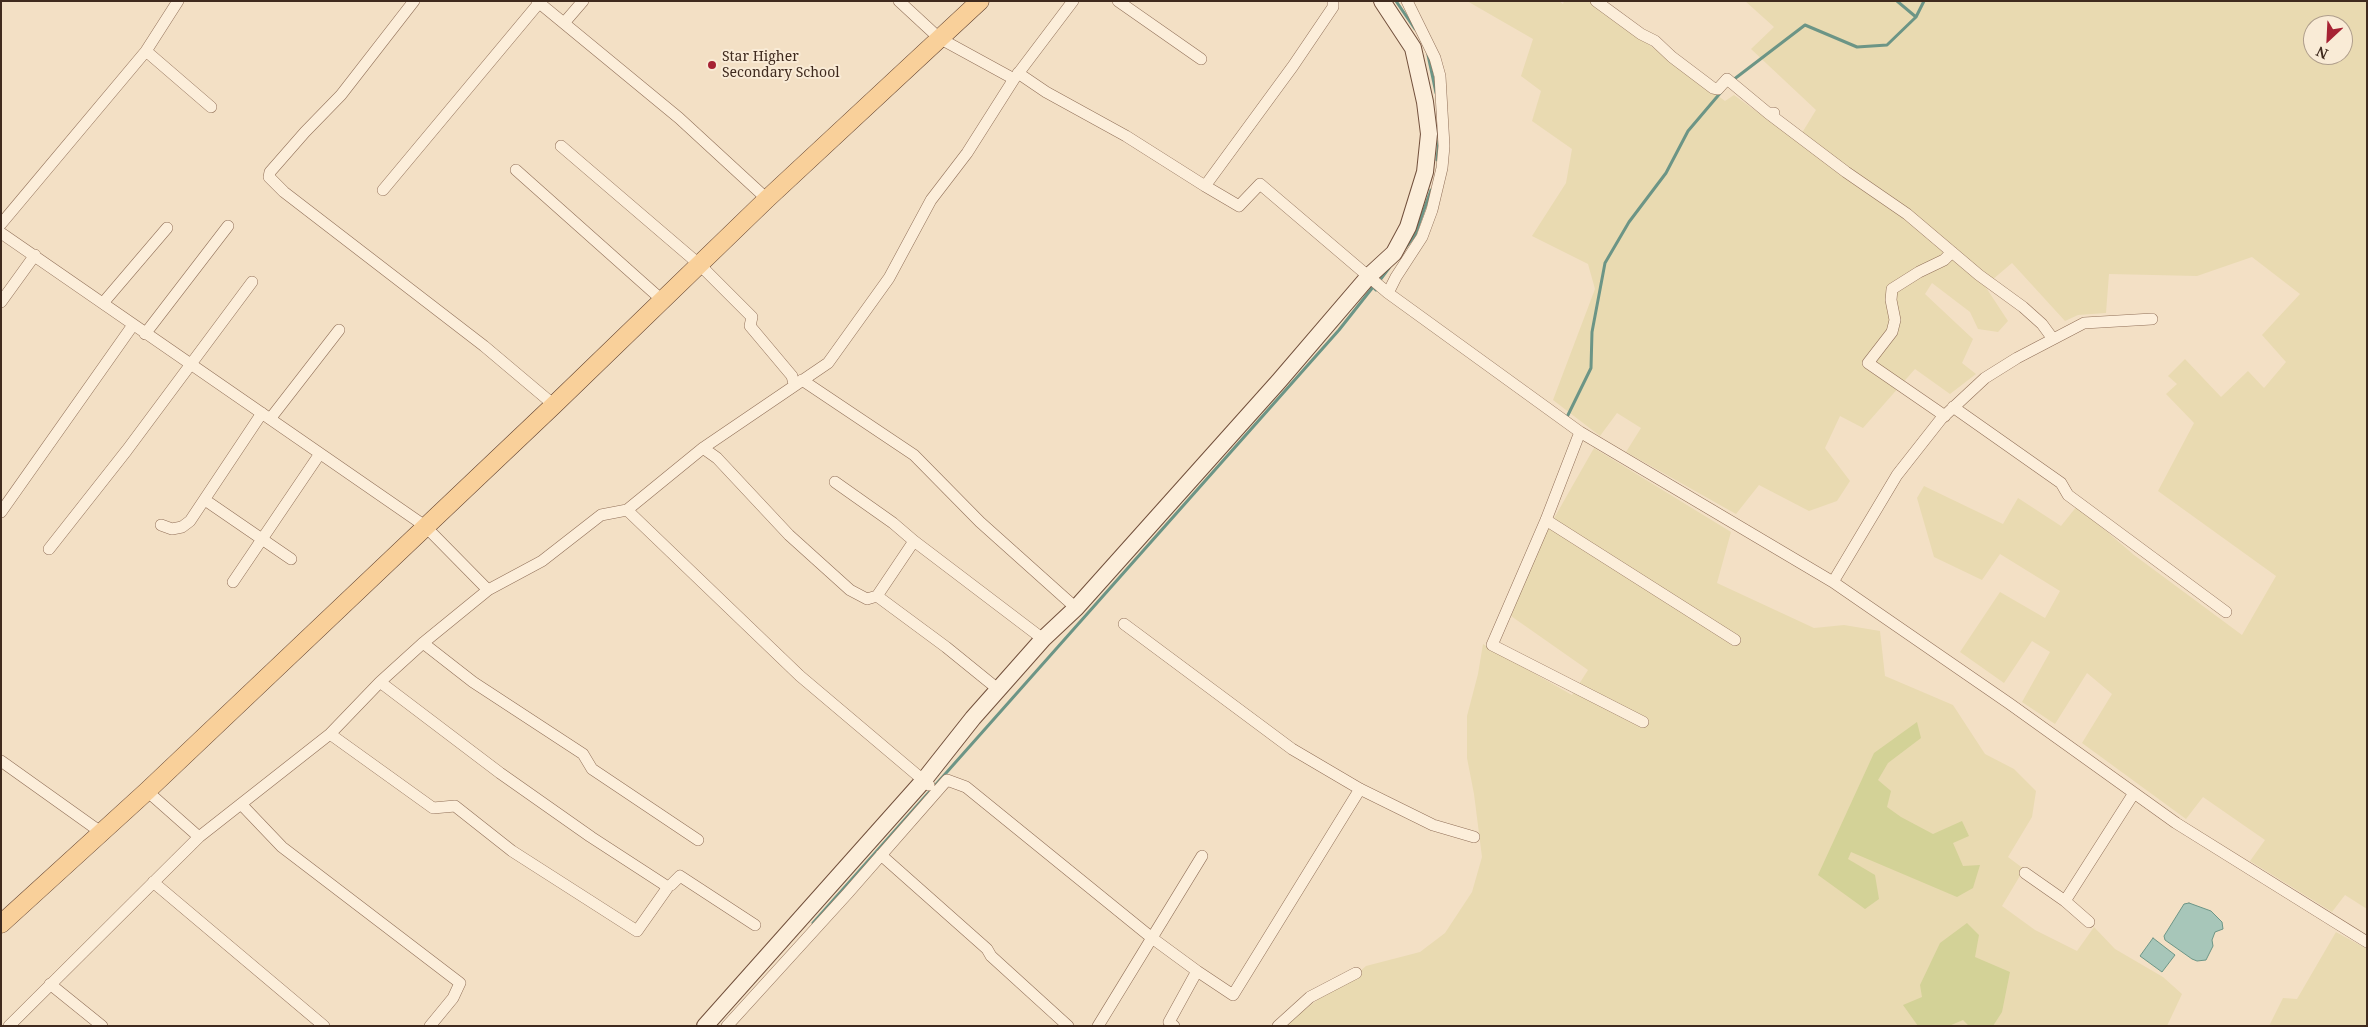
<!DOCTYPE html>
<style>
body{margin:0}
#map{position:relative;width:2368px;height:1027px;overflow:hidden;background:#f3e0c5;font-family:"Noto Serif",serif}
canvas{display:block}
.frame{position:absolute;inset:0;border:2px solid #3f2a1e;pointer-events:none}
.north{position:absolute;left:2303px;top:15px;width:50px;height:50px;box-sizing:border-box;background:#f9ebd6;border:1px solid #af9e8c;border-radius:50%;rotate:205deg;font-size:14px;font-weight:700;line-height:20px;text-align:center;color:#3f2a1e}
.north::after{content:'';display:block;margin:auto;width:18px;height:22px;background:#a62233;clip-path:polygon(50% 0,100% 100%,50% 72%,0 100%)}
</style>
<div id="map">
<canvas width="2368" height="1027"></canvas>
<div class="frame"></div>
<div class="north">N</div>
</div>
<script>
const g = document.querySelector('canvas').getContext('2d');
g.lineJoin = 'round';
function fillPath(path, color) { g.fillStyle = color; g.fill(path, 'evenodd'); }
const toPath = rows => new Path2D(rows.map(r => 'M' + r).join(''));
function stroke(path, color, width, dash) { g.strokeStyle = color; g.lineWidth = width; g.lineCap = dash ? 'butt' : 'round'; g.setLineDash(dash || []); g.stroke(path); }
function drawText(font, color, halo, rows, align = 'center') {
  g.font = font + ' "Noto Serif",serif'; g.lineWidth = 4; g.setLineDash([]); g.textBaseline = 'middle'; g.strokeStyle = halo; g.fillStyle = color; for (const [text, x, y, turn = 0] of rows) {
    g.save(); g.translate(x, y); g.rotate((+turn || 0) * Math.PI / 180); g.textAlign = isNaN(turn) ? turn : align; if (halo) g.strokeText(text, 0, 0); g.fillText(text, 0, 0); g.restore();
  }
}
fillPath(toPath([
 [1467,1,1559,1,1563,4,1564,1,1590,1,1725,101,1734,95,1797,141,1816,110,1751,49,1774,27,1745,1,2367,1,2367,909,2345,895,2332,912,2250,861,2265,840,2203,797,2186,819,2082,743,2112,694,2087,673,2055,724,2022,702,2050,652,2032,641,2004,683,1960,652,2000,592,2045,618,2060,591,2000,554,1982,580,1934,557,1917,498,1924,486,2003,524,2018,498,2061,526,2077,506,2134,555,2242,635,2276,576,2158,491,2194,423,2166,394,2177,384,2168,376,2185,359,2221,397,2248,371,2264,388,2286,362,2262,335,2300,294,2252,257,2197,276,2109,274,2106,313,2078,315,2065,321,2012,263,1985,286,2008,321,1998,332,1978,329,1970,312,1932,283,1925,294,1973,339,1962,363,1976,374,1950,394,1915,369,1863,428,1840,416,1825,448,1850,481,1837,501,1809,511,1759,485,1736,514,1626,452,1641,428,1617,413,1600,436,1553,400,1595,289,1588,264,1532,236,1566,183,1572,149,1532,121,1541,91,1521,76,1533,39],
 [2313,25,2343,25,2343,55,2313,55],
 [1594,448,1731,532,1717,583,1814,628,1844,625,1880,631,1885,676,1953,705,1985,754,2014,769,2036,791,2032,817,2008,857,2024,869,2002,906,2035,930,2077,951,2094,927,2115,949,2163,977,2182,994,2167,1026,1284,1026,1321,997,1349,981,1366,966,1420,952,1445,933,1472,892,1482,857,1474,794,1467,758,1467,716,1478,674,1483,644,1572,695,1588,670,1511,616,1536,550],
 [2336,932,2367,949,2367,1026,2269,1026,2283,998,2297,999]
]), '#e9dab1');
fillPath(toPath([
 [1917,722,1921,738,1888,763,1878,780,1891,791,1887,807,1901,817,1933,834,1962,821,1969,836,1953,843,1963,866,1980,865,1973,888,1957,897,1851,852,1848,859,1875,875,1879,899,1865,909,1818,875,1874,753],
 [1967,923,1979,935,1975,957,2010,972,2002,1012,1993,1026,1969,1026,1963,1020,1949,1026,1918,1026,1903,1005,1922,997,1920,985,1940,943]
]), '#d3d297');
const water = toPath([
 [2189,903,2211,911,2222,922,2223,929,2215,932,2212,940,2213,946,2206,960,2197,961,2192,959,2165,940,2164,936,2184,904,2189,903],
 [2153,938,2175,955,2162,972,2140,956,2153,938]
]);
fillPath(water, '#a7c6b9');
stroke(water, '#6c9586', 1);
stroke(toPath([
 [1396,1,1415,29],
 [1897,1,1916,17],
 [1428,55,1436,93],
 [1733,80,1805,25,1857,47,1887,45,1916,17,1924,1],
 [1437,160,1439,141],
 [1405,248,1415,235,1431,190],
 [1380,280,1389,268],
 [1567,417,1591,368,1592,332,1605,263,1629,222,1666,173,1688,131,1722,91],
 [813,923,1339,330,1373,287,1376,290]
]), '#6c9586', 3);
const street = toPath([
 [414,1,341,95,305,132,270,172,269,177,284,192,484,346,554,405],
 [537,1,679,118,767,199],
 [899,1,939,38,1014,79],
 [1118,1,1201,59],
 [1596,1,1641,34,1655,41,1672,57,1713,88,1718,89,1727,79,1768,113,1774,113],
 [564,23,583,1],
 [146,51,211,107],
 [1018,73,1046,92,1126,136,1205,186,1293,66,1333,7,1333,1],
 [1768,113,1846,172,1907,214,1979,275,2023,307,2042,324,2053,339],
 [561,146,700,265,752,317,750,326,792,376,794,384],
 [516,170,662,300],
 [1205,186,1239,206,1260,184,1388,293,1580,432,1833,582,2010,704,2176,823,2367,942],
 [383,190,539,3],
 [1,224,146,51,178,1],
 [1,233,425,526,488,590,542,561,601,515,627,510,703,448,828,363,889,278,931,200,967,153,1014,79,1073,1],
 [1388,293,1396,277,1422,237,1432,210,1442,168,1444,146,1440,76,1435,58,1407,1],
 [1,302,35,255],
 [103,303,167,228],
 [145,334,228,226],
 [802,380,914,455,980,522,1076,608],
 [1953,407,2061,483,2068,495,2226,612],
 [1945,416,1868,363,1892,332,1895,320,1891,300,1892,289,1919,272,1944,260,1952,252],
 [270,419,339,330],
 [1580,432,1546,520,1492,645,1643,722],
 [703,448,717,458,789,535,850,590,867,599,877,596,914,541,893,523,835,482],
 [205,500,291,559],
 [627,510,800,676,929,785],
 [1,512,133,325],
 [1546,520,1735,640],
 [161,525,172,529,182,527,190,521,262,413],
 [914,541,1043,639],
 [49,549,127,450,252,282],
 [233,582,319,455],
 [1833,582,1897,475,1941,419,1985,378,2017,358,2084,323,2152,319],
 [877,596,946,647,999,690],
 [1124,624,1292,749,1360,789,1433,825,1474,837],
 [423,643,473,682,583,754,592,769,698,840],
 [330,734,433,808,455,806,512,851,637,931,668,887,591,837,500,773,380,682],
 [1,761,102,833],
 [147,791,199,837],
 [241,804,282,847,460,983,453,998,430,1026],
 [881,855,987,949,991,956,1068,1026],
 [2025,873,2065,901,2089,922],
 [153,882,324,1026],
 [671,885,680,876,755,925],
 [2065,901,2134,793],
 [1197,971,1233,995,1360,789],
 [50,984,102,1026],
 [9,1026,199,837,330,734,380,682,423,643,488,590],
 [727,1026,848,893,947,780,966,787,1152,938,1197,971,1169,1022,1174,1026],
 [1098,1026,1202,856],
 [1278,1026,1310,997,1356,973]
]);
const secondary = toPath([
 [705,1026,924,780,973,718,1043,639,1076,608,1279,381,1369,276,1394,253,1408,227,1425,172,1429,134,1425,102,1413,48,1382,1]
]);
const primary = toPath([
 [1,924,147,791,554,405,767,199,980,1]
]);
stroke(street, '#906f58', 12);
stroke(secondary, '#72503c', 18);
stroke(primary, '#5e3e2d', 19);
stroke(street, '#fceeda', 11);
stroke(secondary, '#fceeda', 16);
stroke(primary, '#f9d09a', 18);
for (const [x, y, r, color] of [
 [712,65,5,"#a62233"]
]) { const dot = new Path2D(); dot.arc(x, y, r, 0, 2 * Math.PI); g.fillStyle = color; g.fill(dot); stroke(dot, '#f9ebd6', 2); }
drawText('14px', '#3f2a1e', '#f9ebd6', [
 ["Star Higher",722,57],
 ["Secondary School",722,73]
], 'left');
</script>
